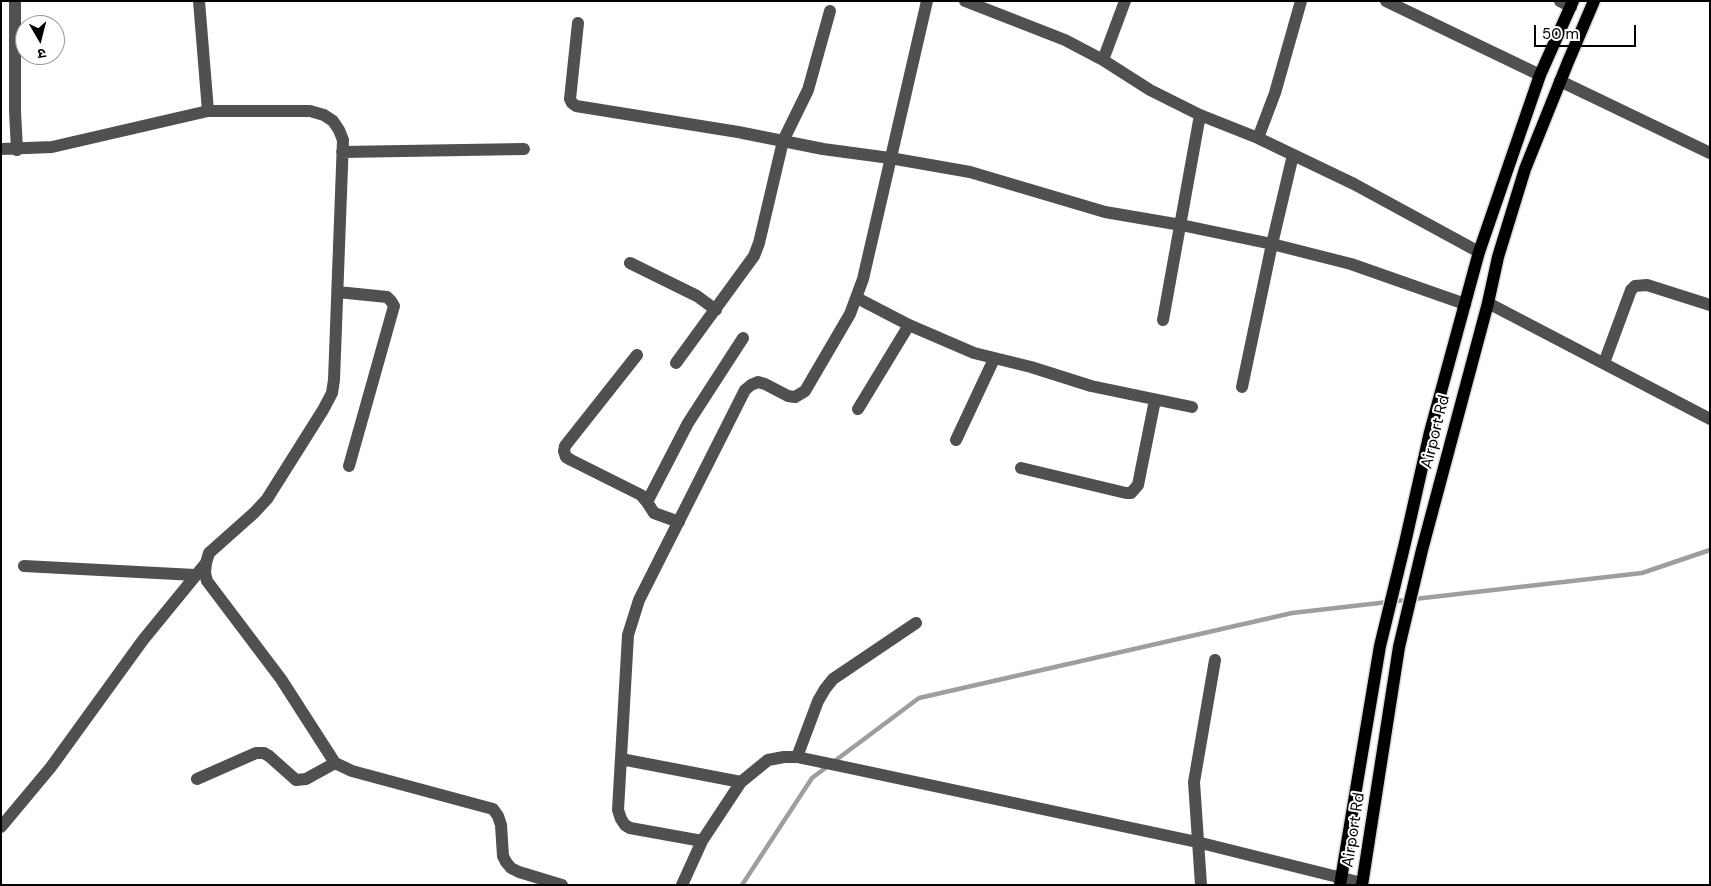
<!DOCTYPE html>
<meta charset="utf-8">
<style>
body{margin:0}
#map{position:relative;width:1711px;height:886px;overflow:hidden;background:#fff;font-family:"DM Sans","Noto Sans Devanagari",sans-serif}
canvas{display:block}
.frame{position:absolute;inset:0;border:2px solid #000;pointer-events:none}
.north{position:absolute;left:15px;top:15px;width:50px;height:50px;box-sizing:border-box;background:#fff;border:1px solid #999;border-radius:50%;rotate:172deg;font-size:14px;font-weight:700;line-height:20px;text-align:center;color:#000}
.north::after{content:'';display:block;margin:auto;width:18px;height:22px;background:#000;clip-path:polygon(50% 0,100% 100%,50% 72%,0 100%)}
.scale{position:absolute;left:1534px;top:25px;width:102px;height:22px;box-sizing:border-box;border:2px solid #000;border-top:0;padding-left:6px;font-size:15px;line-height:18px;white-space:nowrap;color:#000;-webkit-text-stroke:4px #fff;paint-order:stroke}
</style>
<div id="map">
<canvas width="1711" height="886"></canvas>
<div class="frame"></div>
<div class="north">उ</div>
<div class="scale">50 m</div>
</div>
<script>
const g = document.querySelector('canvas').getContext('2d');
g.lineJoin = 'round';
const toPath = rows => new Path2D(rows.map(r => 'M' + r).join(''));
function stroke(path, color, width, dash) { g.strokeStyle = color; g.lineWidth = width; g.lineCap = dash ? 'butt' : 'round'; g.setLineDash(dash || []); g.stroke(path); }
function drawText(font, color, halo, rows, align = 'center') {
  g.font = font + ' "DM Sans",sans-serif'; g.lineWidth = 4; g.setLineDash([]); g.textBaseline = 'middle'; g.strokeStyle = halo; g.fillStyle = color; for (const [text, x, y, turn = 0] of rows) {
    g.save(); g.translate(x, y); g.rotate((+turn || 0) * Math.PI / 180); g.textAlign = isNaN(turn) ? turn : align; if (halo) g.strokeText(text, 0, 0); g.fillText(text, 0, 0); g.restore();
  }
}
stroke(toPath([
 [742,885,812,778,919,698,1292,613,1642,573,1710,550]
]), '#9e9e9e', 4.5);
const major = toPath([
 [1340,885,1380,646,1405,543,1430,432,1479,252,1540,75,1573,1],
 [1362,885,1399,647,1422,550,1488,303,1498,257,1525,169,1568,62,1594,1]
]);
stroke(major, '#dbdbdb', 15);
stroke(toPath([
 [15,1,15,111,17,150],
 [199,1,208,111],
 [965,1,1065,40,1103,60,1150,90,1200,115,1258,138,1354,184,1479,252],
 [1386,1,1540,75],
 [1560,1,1571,7],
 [578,23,570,99,572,103,576,106,738,132,823,149,890,158,970,172,1105,212,1181,225,1272,244,1351,264,1465,304],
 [1103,60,1125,1],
 [1560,81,1710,153],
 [1258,138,1275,93,1301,1],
 [1,149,52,147,208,111,310,111,324,115,333,121,339,130,343,140,334,380,332,393,323,410,267,499,254,513,209,553,206,563,205,573,207,581,281,679,335,763,352,771,493,809,498,816,501,825,503,856,506,862,511,868,519,872,562,885],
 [342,152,524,149],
 [630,263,697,296,716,310],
 [338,292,387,297,391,301,394,306,349,466],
 [857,298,909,325,974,353,1031,367,1091,386,1192,407],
 [1488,303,1710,419],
 [1163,320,1200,115],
 [637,355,565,446,564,451,566,457,571,460,641,495,647,502,654,513,679,522],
 [676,363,754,256,759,243,783,141,808,90,830,11],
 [1604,363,1631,290,1635,286,1647,285,1710,305],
 [1242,387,1272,244,1293,155],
 [858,409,909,325],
 [956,440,994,359],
 [1021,468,1126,493,1131,493,1138,485,1155,400],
 [647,502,688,423,743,338],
 [24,566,195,575],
 [797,757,818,701,825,689,833,679,916,623],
 [621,759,741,782],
 [197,779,256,753,264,753,269,756,296,780,306,779,335,763],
 [1,827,51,767,143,640,206,563],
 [702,841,630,828,625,825,621,819,618,810,628,635,639,600,745,390,751,385,758,382,765,384,788,396,795,397,805,391,850,314,863,279,927,1],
 [682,885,702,841,741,782,768,760,784,757,797,757,845,767,1197,842,1362,883],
 [1201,885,1194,782,1215,660]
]), '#505050', 12);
stroke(major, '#000', 12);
drawText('16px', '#000', '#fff', [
 ["Airport Rd",1436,432,-76],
 ["Airport Rd",1354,830,-81]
]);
</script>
